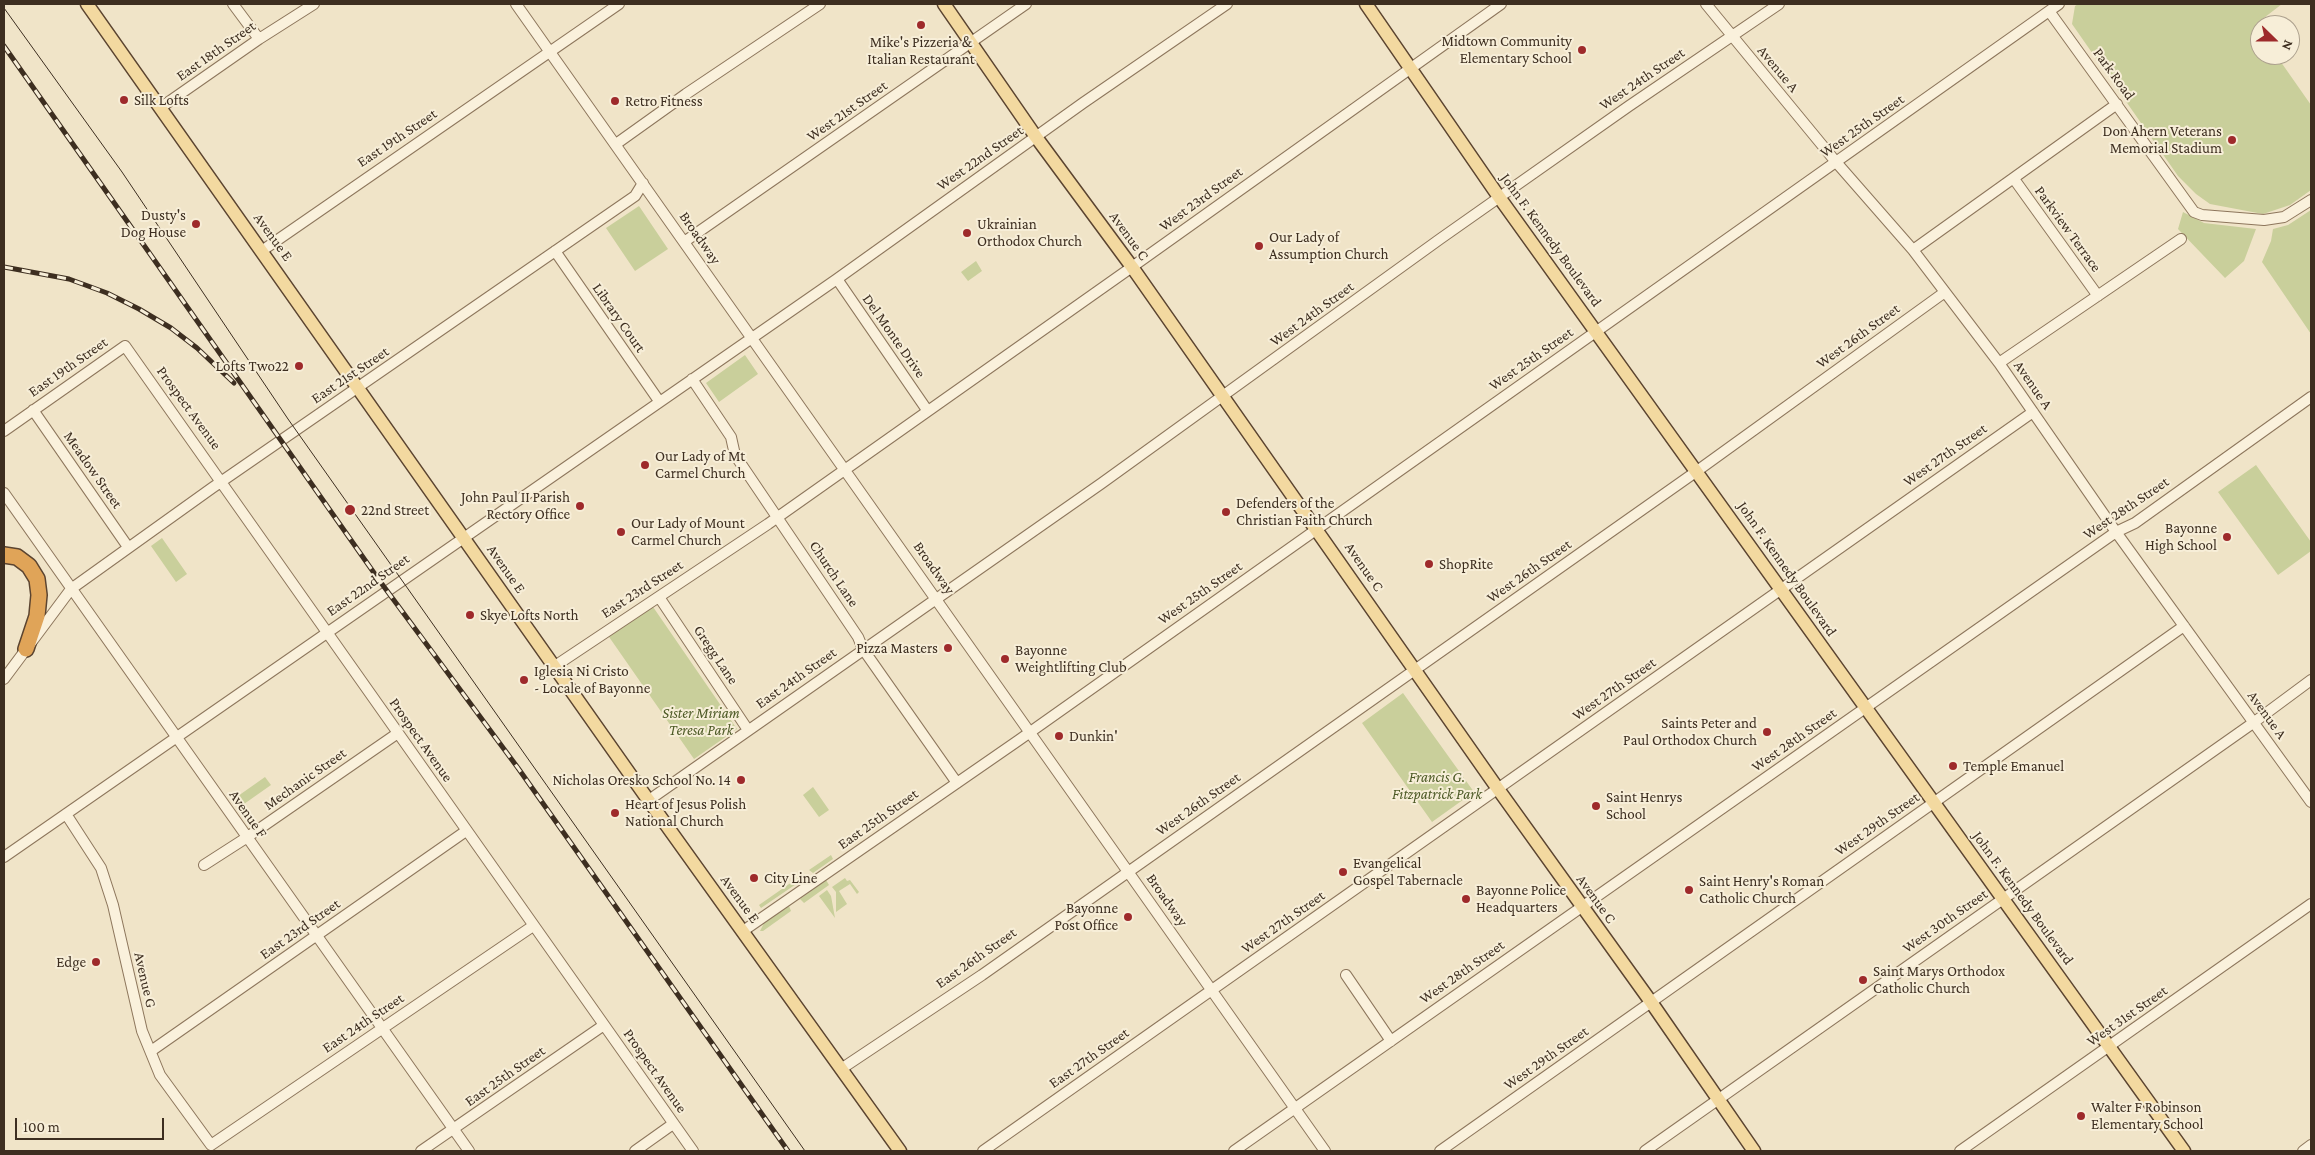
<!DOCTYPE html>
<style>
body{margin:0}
#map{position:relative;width:2315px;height:1155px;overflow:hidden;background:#f0e4c8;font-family:"Crimson Pro",serif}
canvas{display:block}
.frame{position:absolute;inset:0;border:5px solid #3d2e20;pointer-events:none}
.north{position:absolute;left:2250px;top:15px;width:50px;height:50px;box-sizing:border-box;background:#f7eed8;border:1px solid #ada18e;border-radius:50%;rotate:112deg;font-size:14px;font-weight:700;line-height:20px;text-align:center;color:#3d2e20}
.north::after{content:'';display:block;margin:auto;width:18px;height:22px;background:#9e2a2b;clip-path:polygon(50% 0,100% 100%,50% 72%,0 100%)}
.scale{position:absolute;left:15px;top:1118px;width:149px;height:22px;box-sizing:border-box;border:2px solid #3d2e20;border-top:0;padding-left:6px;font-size:15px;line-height:18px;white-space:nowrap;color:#3d2e20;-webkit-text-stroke:4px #f7eed8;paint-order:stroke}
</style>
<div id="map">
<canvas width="2315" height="1155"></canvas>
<div class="frame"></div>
<div class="north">N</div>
<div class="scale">100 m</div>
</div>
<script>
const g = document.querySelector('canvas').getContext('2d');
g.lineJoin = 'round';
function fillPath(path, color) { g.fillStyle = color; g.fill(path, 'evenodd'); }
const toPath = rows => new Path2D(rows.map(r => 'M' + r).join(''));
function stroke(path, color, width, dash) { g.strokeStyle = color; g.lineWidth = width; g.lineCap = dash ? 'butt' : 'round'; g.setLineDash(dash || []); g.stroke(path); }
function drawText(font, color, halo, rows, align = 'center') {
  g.font = font + ' "Crimson Pro",serif'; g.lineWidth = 4; g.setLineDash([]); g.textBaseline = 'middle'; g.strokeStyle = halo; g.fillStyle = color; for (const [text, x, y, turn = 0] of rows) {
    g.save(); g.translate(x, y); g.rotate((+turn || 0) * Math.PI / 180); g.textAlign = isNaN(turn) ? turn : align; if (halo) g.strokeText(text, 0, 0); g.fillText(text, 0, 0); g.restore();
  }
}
fillPath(toPath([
 [2078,4,2282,4,2256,24,2260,32,2260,55,2276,55,2311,105,2311,190,2290,205,2263,214,2210,204,2196,194,2178,176,2072,24,2075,6],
 [639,206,668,249,635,271,606,228],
 [2311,210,2311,334,2262,262,2271,241,2273,229,2288,225],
 [2183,212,2204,223,2256,229,2244,261,2225,278,2178,229],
 [976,261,982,271,968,281,961,272],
 [745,355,758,374,719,402,706,383],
 [2256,465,2311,542,2311,551,2278,575,2218,492],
 [162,538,187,574,176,582,151,546],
 [651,604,737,729,694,759,607,634],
 [1403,693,1474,792,1432,822,1362,723],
 [265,777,271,785,244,804,238,796],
 [813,787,829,810,819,817,803,795],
 [831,855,833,859,813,873,809,870],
 [802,875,805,878,761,908,759,905],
 [845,878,847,881,850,880,859,892,857,894,850,884,839,891,847,904,836,912,836,892,832,887],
 [826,880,829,885,804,903,800,899],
 [827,890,831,896,835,918,819,896],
 [789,906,791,911,763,931,760,931,764,923]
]), '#c9cf9b');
const minor = toPath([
 [233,4,259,39],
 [516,4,1325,1151],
 [1706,4,1836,162,1913,250,1999,363,2116,532,2311,802],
 [2049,11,2194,212,2202,215,2264,220,2284,217,2311,200],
 [160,108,259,39,314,4],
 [616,144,686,94,820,4],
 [2014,179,2098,296],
 [684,242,1026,4],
 [263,250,619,4],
 [1913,250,2117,104],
 [555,251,659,401],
 [837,279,927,410],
 [1999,363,2181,239],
 [692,379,731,437,735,455,858,637,863,649,957,783],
 [33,410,128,547],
 [4,431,125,346,693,1151],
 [4,493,469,1151],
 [659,597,748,730],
 [555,666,768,524,1132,267,1501,4],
 [4,679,71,589,212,488,635,196,643,183],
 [649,800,1102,483,1440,239,1629,106,1779,4],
 [66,814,101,868,113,905,142,1031,160,1075,211,1145,533,926],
 [4,857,837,279,1083,103,1227,4],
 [204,865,246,838,398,733],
 [743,931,1019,740,2059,4],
 [1346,975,1391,1041],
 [151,1051,466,831],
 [841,1069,982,975,1697,471,1945,292],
 [421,1151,604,1025],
 [635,1151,673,1124],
 [983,1151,2033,412],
 [1234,1151,2116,532,2135,523,2311,397],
 [1440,1151,2184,626],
 [1645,1151,2253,723,2311,680],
 [1960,1151,2311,904],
 [2303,1151,2311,1145]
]);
const major = toPath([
 [87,4,644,794,900,1151],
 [944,4,1036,137,1132,267,1498,789,1651,1002,1754,1151],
 [1366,4,1499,197,2184,1151]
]);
const highway = toPath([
 [4,555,17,557,29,566,37,579,39,595,37,616,26,649]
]);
stroke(minor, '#8d765c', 12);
stroke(major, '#5b4430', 15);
stroke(highway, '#5b4430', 18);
stroke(minor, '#faf1dc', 10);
stroke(major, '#f3d9a0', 12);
stroke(highway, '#e0a458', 15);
stroke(toPath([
 [4,8,122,172,288,419,805,1151]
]), '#3d2e20', 1);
const rail = toPath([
 [4,46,379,580,518,768,788,1151],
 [4,267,69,279,107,293,139,309,171,328,197,348,234,383]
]);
stroke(rail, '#3d2e20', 5);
stroke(rail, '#f7eed8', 3, [9]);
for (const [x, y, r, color] of [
 [921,25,5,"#9e2a2b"],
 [1582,50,5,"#9e2a2b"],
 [124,100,5,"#9e2a2b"],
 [615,101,5,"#9e2a2b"],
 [2232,140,5,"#9e2a2b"],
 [196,224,5,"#9e2a2b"],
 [967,233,5,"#9e2a2b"],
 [1259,246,5,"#9e2a2b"],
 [299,366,5,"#9e2a2b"],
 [645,465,5,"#9e2a2b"],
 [580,506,5,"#9e2a2b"],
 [350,510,6,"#9e2a2b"],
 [1226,512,5,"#9e2a2b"],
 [621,532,5,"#9e2a2b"],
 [2227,537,5,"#9e2a2b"],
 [1429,564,5,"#9e2a2b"],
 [470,615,5,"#9e2a2b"],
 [948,648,5,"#9e2a2b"],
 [1005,659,5,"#9e2a2b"],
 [524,680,5,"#9e2a2b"],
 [1767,732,5,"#9e2a2b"],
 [1059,736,5,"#9e2a2b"],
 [1953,766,5,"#9e2a2b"],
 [741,780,5,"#9e2a2b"],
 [1596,806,5,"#9e2a2b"],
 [615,813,5,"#9e2a2b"],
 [1343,872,5,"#9e2a2b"],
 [754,878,5,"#9e2a2b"],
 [1689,890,5,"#9e2a2b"],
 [1466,899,5,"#9e2a2b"],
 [1128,917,5,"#9e2a2b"],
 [96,962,5,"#9e2a2b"],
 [1863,980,5,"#9e2a2b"],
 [2081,1116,5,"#9e2a2b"]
]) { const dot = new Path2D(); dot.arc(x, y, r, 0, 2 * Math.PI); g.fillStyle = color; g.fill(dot); stroke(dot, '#f7eed8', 2); }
drawText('15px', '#3d2e20', '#f7eed8', [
 ["Midtown Community",1572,41,"right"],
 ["Elementary School",1572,58,"right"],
 ["Mike's Pizzeria &",921,42,"center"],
 ["Italian Restaurant",921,59,"center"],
 ["Silk Lofts",134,100],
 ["Retro Fitness",625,101],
 ["Don Ahern Veterans",2222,131,"right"],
 ["Memorial Stadium",2222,148,"right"],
 ["Dusty's",186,215,"right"],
 ["Dog House",186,232,"right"],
 ["Ukrainian",977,224],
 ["Orthodox Church",977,241],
 ["Our Lady of",1269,237],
 ["Assumption Church",1269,254],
 ["Lofts Two22",289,366,"right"],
 ["Our Lady of Mt",655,456],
 ["Carmel Church",655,473],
 ["John Paul II Parish",570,497,"right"],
 ["Rectory Office",570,514,"right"],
 ["Defenders of the",1236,503],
 ["Christian Faith Church",1236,520],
 ["22nd Street",361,510],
 ["Our Lady of Mount",631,523],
 ["Carmel Church",631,540],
 ["Bayonne",2217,528,"right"],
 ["High School",2217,545,"right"],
 ["ShopRite",1439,564],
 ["Skye Lofts North",480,615],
 ["Pizza Masters",938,648,"right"],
 ["Bayonne",1015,650],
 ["Weightlifting Club",1015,667],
 ["Iglesia Ni Cristo",534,671],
 ["- Locale of Bayonne",534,688],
 ["Saints Peter and",1757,723,"right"],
 ["Paul Orthodox Church",1757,740,"right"],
 ["Dunkin'",1069,736],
 ["Temple Emanuel",1963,766],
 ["Nicholas Oresko School No. 14",731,780,"right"],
 ["Saint Henrys",1606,797],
 ["School",1606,814],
 ["Heart of Jesus Polish",625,804],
 ["National Church",625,821],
 ["Evangelical",1353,863],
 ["Gospel Tabernacle",1353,880],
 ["City Line",764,878],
 ["Saint Henry's Roman",1699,881],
 ["Catholic Church",1699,898],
 ["Bayonne Police",1476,890],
 ["Headquarters",1476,907],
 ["Bayonne",1118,908,"right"],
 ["Post Office",1118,925,"right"],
 ["Edge",86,962,"right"],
 ["Saint Marys Orthodox",1873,971],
 ["Catholic Church",1873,988],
 ["Walter F Robinson",2091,1107],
 ["Elementary School",2091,1124]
], 'left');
drawText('15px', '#3d2e20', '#f7eed8', [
 ["East 18th Street",216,51,-35],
 ["Avenue A",1778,69,50],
 ["Park Road",2114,74,54],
 ["West 24th Street",1642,79,-34],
 ["West 21st Street",847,111,-35],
 ["West 25th Street",1862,126,-35],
 ["East 19th Street",397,138,-34],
 ["West 22nd Street",980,158,-35],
 ["West 23rd Street",1201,199,-36],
 ["Parkview Terrace",2068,229,54],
 ["Avenue C",1129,236,54],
 ["Avenue E",273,237,54],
 ["Broadway",700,238,55],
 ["John F. Kennedy Boulevard",1551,240,54],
 ["West 24th Street",1312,314,-36],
 ["Library Court",619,318,55],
 ["Del Monte Drive",894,336,55],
 ["West 26th Street",1858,336,-36],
 ["West 25th Street",1531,359,-35],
 ["East 19th Street",68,367,-35],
 ["East 21st Street",350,375,-34],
 ["Avenue A",2033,385,55],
 ["Prospect Avenue",189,408,54],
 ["West 27th Street",1945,455,-35],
 ["Meadow Street",93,470,55],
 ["West 28th Street",2126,508,-34],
 ["Avenue C",1364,567,55],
 ["Broadway",934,568,55],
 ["Avenue E",506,569,55],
 ["John F. Kennedy Boulevard",1787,569,55],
 ["West 26th Street",1529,571,-35],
 ["Church Lane",834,574,56],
 ["East 22nd Street",368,585,-35],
 ["East 23rd Street",642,589,-33],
 ["West 25th Street",1200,593,-35],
 ["Gregg Lane",716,655,56],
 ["East 24th Street",796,678,-35],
 ["West 27th Street",1614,689,-35],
 ["Avenue A",2267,715,54],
 ["Prospect Avenue",421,740,55],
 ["West 28th Street",1794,740,-35],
 ["Mechanic Street",305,779,-35],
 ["West 26th Street",1198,804,-35],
 ["Avenue F",248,814,55],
 ["East 25th Street",878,819,-35],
 ["West 29th Street",1877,824,-35],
 ["John F. Kennedy Boulevard",2023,898,54],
 ["Avenue E",740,899,54],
 ["Avenue C",1596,899,54],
 ["Broadway",1167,900,55],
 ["West 30th Street",1945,921,-35],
 ["West 27th Street",1283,922,-35],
 ["East 23rd Street",300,929,-35],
 ["East 26th Street",976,958,-35],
 ["West 28th Street",1462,972,-35],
 ["Avenue G",145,980,77],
 ["West 31st Street",2127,1016,-35],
 ["East 24th Street",363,1023,-34],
 ["East 27th Street",1089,1058,-35],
 ["West 29th Street",1546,1058,-35],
 ["Prospect Avenue",655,1071,55],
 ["East 25th Street",505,1076,-35]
]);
drawText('italic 15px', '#4d5a26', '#f7eed8', [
 ["Sister Miriam",701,713],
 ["Teresa Park",701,730],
 ["Francis G.",1437,777],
 ["Fitzpatrick Park",1437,794]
]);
</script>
